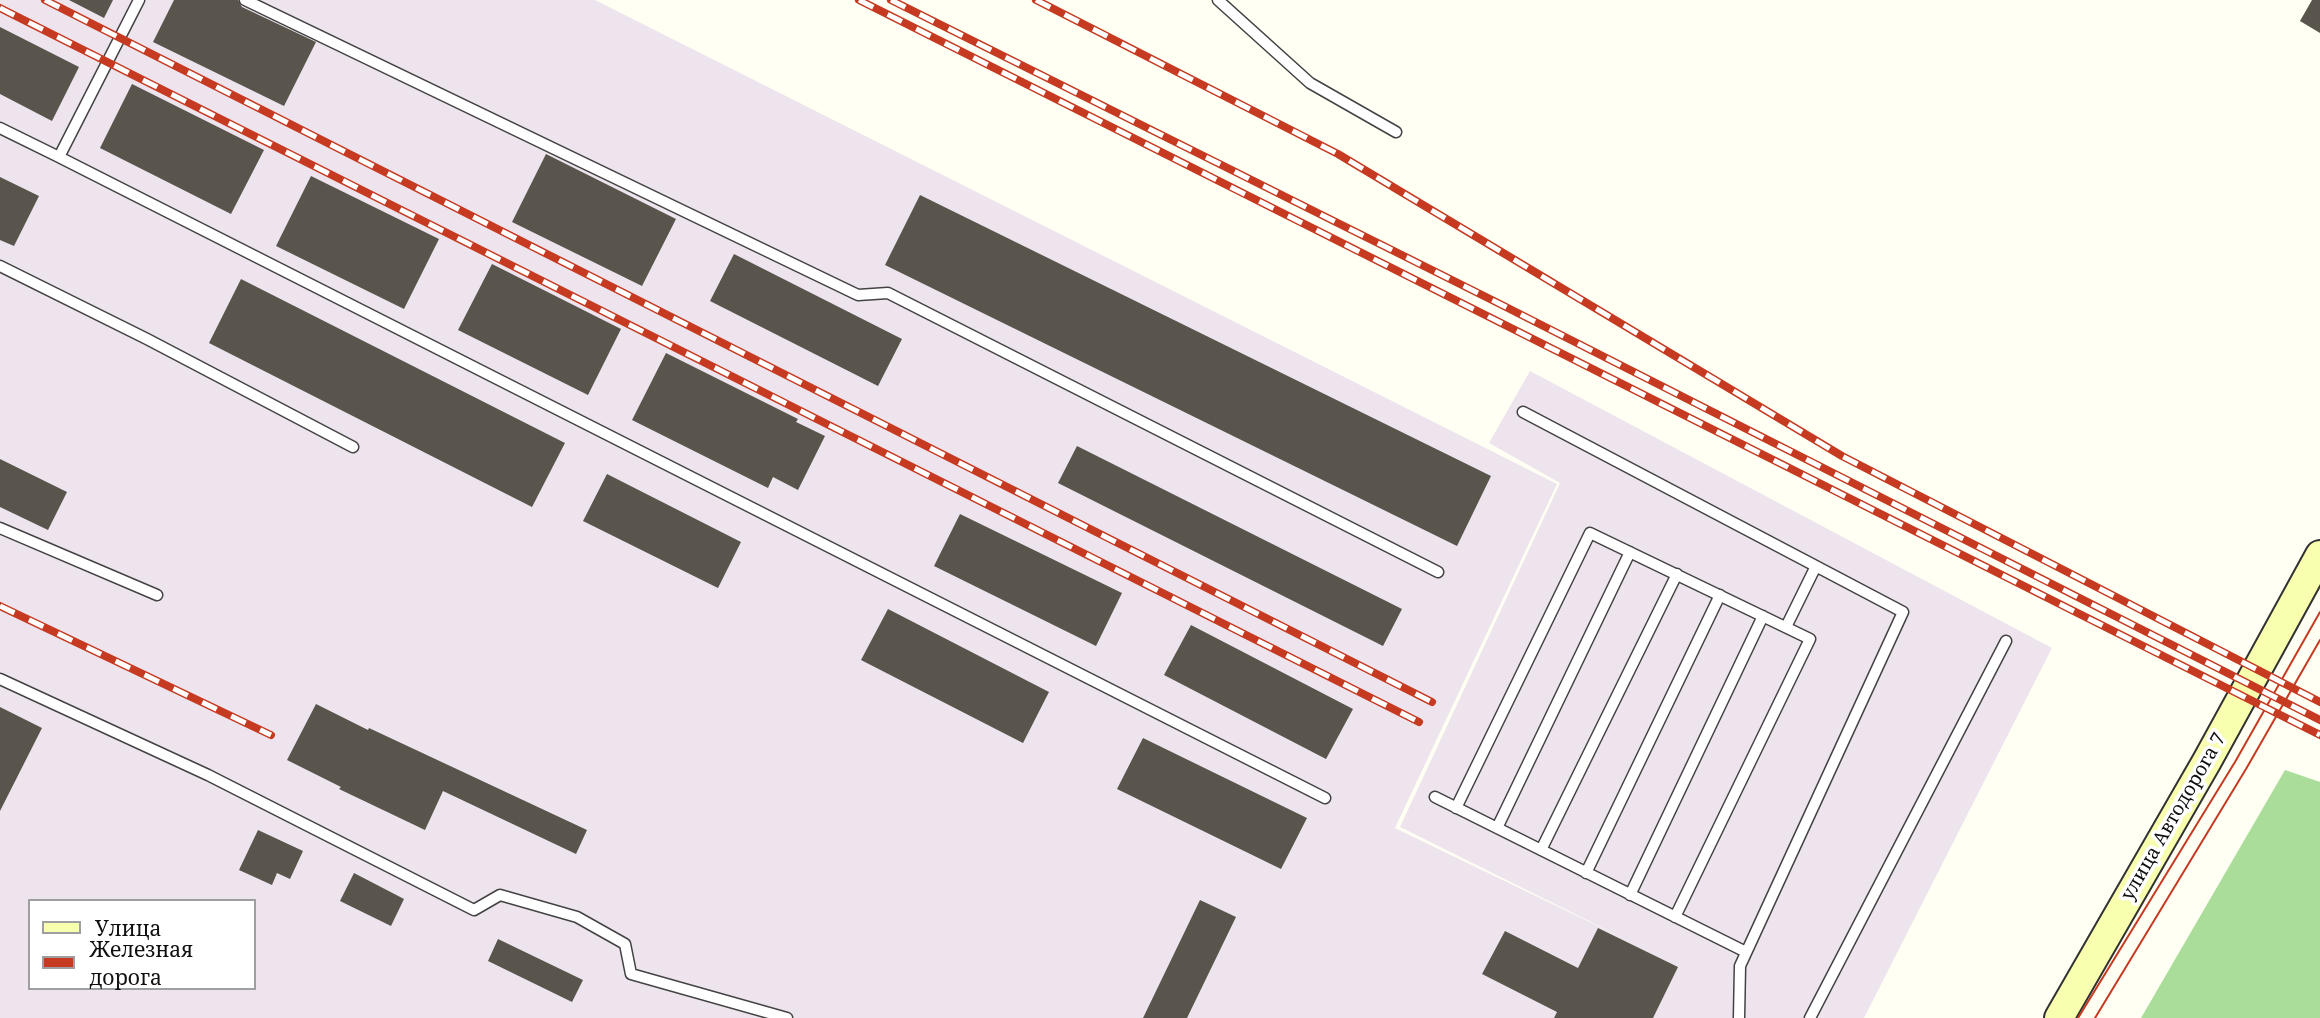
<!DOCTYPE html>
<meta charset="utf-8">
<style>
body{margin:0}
#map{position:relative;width:2320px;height:1018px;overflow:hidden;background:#fffff3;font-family:"Noto Serif",serif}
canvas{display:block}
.legend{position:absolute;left:28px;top:899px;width:228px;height:91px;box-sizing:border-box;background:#fff;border:2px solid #9f9f9f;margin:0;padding:9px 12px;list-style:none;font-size:21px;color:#101010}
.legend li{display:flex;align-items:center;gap:14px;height:35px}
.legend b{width:35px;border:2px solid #9f9f9f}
</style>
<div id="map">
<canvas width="2320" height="1018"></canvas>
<ul class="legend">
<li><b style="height:9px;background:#f8ffae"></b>Улица</li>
<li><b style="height:9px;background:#c63a22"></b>Железная дорога</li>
</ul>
</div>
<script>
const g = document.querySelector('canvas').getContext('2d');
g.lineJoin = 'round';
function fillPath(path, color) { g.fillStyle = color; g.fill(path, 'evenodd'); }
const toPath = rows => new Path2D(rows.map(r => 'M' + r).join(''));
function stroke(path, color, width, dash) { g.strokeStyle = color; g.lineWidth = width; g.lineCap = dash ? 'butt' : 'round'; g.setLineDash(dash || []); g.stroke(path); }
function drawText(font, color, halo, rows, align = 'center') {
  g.font = font + ' "Noto Serif",serif'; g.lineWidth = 7; g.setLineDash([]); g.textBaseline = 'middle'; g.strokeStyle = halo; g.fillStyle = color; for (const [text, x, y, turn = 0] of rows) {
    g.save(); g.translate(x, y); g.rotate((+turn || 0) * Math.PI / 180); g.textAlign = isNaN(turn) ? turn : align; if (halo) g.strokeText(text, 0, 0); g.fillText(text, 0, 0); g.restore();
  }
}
fillPath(toPath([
 [0,0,595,0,1557,484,1395,828,1631,942,1400,827,1560,483,1489,443,1530,371,2052,648,1864,1018,0,1018],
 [30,901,254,901,254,988,30,988]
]), '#eee4ed');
fillPath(toPath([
 [2285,770,2320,782,2320,1018,2141,1018]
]), '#ad9');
fillPath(toPath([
 [69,0,113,0,104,18],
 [174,0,238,0,242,7,316,42,284,106,153,42],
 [2312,0,2320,0,2320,33,2300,21],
 [0,27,79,67,52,121,0,94],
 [132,84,264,150,231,214,100,148],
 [546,154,676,219,642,286,512,222],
 [311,176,439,239,404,309,276,246],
 [0,177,39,196,14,246,0,240],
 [920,195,1491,476,1457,546,885,265],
 [734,254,902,339,878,386,710,301],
 [492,264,621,329,588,395,458,330],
 [241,279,565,443,532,507,209,343],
 [666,353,798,419,796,422,825,436,798,490,773,477,768,488,632,420],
 [1077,446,1402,609,1383,646,1058,483],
 [0,459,67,492,48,530,0,507],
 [607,474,741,542,718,588,583,521],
 [960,514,1122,593,1096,646,934,566],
 [888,609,1049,692,1023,743,861,660],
 [1191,625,1353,709,1326,759,1164,675],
 [316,704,368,730,369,728,587,830,576,854,443,791,425,830,339,789,341,787,287,760],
 [0,707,42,728,0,811],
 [1143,738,1307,818,1281,869,1117,789],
 [258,830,303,851,290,879,277,873,272,885,239,870],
 [354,873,404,899,391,926,340,901],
 [1200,900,1236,917,1187,1018,1143,1018],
 [1598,928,1678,967,1653,1018,1554,1018,1557,1012,1482,974,1505,931,1578,968],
 [498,939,583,980,572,1002,488,961]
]), '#59544c');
const lane = toPath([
 [245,0,858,295,888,293,1438,572],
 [1218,0,1310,83,1396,132],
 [0,128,59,157,139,0],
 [59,157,1325,798],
 [0,266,147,339,353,447],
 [1523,412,1903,612,1740,966,1739,1018],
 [0,528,157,595],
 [1786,627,1816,566],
 [0,679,208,775,474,910,500,895,577,917,625,944,631,974,787,1018],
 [1435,797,1746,952],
 [1456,808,1590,533,1810,639,1675,917],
 [1497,828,1630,552],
 [1541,850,1677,574],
 [1586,873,1720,595],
 [1630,895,1763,616],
 [1810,1018,2006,641]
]);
const secondary = toPath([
 [2059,1018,2207,761,2320,555]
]);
stroke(lane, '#434343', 13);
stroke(secondary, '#323232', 32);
stroke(lane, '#fff', 10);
stroke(secondary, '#f8ffae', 28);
stroke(toPath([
 [2078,1018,2235,762,2320,612],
 [2095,1018,2246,769,2320,640]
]), '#c63a22', 2);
const rail = toPath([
 [45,0,1432,702],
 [859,0,2320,735],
 [891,0,1500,304,2320,720],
 [1036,0,1338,154,1842,456,2320,702],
 [0,8,1419,722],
 [0,606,271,735]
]);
stroke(rail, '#c63a22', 8);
stroke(rail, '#fff', 5, [16]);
drawText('19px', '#101010', '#fff', [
 ["улица Автодорога 7",2174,817,-60]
]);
</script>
